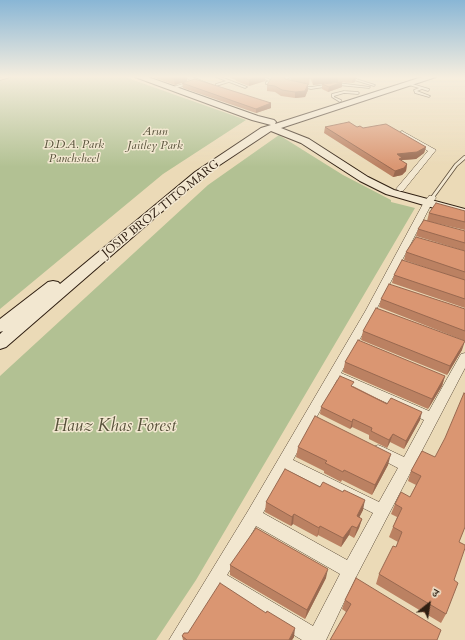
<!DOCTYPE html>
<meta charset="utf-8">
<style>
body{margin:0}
#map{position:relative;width:465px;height:640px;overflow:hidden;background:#ebdab7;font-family:Cardo,"Noto Serif Devanagari",serif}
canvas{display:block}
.north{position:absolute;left:409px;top:584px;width:40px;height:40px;-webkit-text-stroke:3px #f2e7d0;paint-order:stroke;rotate:30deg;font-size:11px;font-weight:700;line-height:16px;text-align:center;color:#2f1f12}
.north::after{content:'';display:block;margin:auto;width:14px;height:18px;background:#2f1f12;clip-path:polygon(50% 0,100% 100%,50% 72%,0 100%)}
</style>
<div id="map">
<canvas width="465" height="640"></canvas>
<div class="north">उ</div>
</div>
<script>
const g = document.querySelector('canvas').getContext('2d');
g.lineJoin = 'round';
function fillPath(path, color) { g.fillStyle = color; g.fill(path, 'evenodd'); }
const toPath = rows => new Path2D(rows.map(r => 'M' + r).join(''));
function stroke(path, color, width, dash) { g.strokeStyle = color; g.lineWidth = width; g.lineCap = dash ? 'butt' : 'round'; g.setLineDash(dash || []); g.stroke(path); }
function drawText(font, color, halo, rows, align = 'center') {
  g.font = font + ' Cardo,serif'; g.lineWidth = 3; g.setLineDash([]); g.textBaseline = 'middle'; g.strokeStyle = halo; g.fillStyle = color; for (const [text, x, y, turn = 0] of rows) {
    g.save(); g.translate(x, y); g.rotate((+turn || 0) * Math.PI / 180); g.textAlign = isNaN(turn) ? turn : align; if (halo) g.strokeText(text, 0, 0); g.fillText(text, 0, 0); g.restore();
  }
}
fillPath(toPath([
 [0,77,125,77,246,120,163,174,0,309],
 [279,135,343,175,391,200,391,202,415,208,196,580,156,640,0,640,0,376,208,185]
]), '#b2c193');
const lane = toPath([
 [3,77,10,77,0,80,0,78,3,77],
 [216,77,221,77,247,87,245,88,229,82,216,86,216,84,226,81,216,77],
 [260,77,265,77,272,81,268,84,266,84,266,82,269,81,260,77],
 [292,77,296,77,288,81,291,83,291,85,289,85,285,81,292,77],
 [344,77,350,77,375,85,374,86,344,77],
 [338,83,370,87,369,88,338,85,311,89,301,87,302,86,311,87,338,83],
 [409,83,429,89,429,90,428,91,422,89,417,91,430,96,429,97,415,93,414,90,419,88,409,85,409,83],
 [344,91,358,92,359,93,358,94,344,93,334,96,334,97,341,100,341,101,340,102,332,97,332,94,344,91],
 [464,156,465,156,465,159,457,166,433,199,431,199,431,197,455,164,464,156]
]);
const street = toPath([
 [184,77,193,77,210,84,207,86,197,82,170,90,170,88,192,81,184,77],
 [402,131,436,150,403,191,400,191,396,189,428,151,400,134,400,132,402,131],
 [429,196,435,196,436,198,432,203,376,310,341,373,429,411,461,354,465,353,465,368,356,577,326,640,302,640,218,589,188,640,169,640,248,511,366,310,424,202,429,196],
 [337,380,424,420,404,457,383,447,378,445,373,447,371,451,373,455,398,468,379,502,293,460,337,380],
 [287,470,373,513,347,560,263,513,287,470],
 [256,526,340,574,313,626,227,575,256,526]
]);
const secondary = toPath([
 [135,77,148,77,258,116,274,120,276,122,275,124,422,77,436,77,281,128,309,139,368,177,394,190,465,209,465,217,386,194,360,181,301,143,271,131,203,176,6,347,0,349,0,334,3,331,0,332,0,319,48,282,53,281,58,282,60,284,195,172,261,128,271,125,252,120,135,77]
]);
stroke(lane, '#5e4e3b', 1.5);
stroke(street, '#5e4e3b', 1);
stroke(secondary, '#2f1f12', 2);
fillPath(lane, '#f2e7d0');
fillPath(street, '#f2e7d0');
fillPath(secondary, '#f2e7d0');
fillPath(toPath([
 [152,77,187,77,187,81,175,85],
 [228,77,265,77,265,81,249,86,236,81,236,80],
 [291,77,356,77,355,82,352,83,338,82,313,85,310,78,309,85,308,85,308,90,305,97,295,98,281,96,275,92,267,91,267,85,286,78,285,79,291,80],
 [182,83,271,103,271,108,256,113,183,88],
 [322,84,342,87,328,92,322,89],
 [325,127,357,127,363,128,426,147,424,153,416,159,402,160,402,161,407,164,406,171,402,175,393,177,324,133],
 [465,211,465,230,427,221,429,213],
 [418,229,465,231,465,251,416,236],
 [465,251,465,308,392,283,394,275,448,275,404,260,406,252],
 [381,299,465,309,465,341,379,307],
 [363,331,462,350,447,375,361,340],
 [345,362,445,376,442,386,428,409,343,372],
 [353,386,420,420,404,449,390,442,387,448,369,439,369,435,352,427,350,429,320,414,321,407],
 [298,447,388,465,372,495,342,480,341,482,324,473,324,471,296,457],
 [422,451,459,542,454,580,446,614,441,623,376,584,379,574,396,547,398,542,389,537,397,517,391,514,395,504,410,497,416,485,408,481,411,471],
 [266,502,363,510,359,517,362,519,359,528,354,538,349,535,341,547,318,535,317,537,293,524,291,526,265,512],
 [230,565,326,578,305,619,230,575],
 [345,600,441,630,346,612,342,609],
 [182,636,294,637,292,640,183,640]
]), '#bb8162');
fillPath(toPath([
 [178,77,187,77,187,81,175,85,174,79],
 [257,77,265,77,265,81,249,86,249,80],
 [313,77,338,77,338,82,313,85],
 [353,77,356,77,355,82,352,83],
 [342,82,342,87,328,92,329,87],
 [308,84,308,90,305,97,295,98,295,92],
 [271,103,271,108,256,113,256,109],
 [426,147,424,153,416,159,402,160,401,164,397,154],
 [407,164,406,171,402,175,393,177,395,171],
 [465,341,462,350,447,375,450,366],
 [445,376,442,386,428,409,432,399],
 [422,412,420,420,404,449,406,441],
 [353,419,352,427,350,429,352,422],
 [393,434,390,442,387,448,389,440],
 [391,454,388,465,372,495,375,485],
 [365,500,363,510,355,526,357,516],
 [294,514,293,524,291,526,292,517],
 [362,519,359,528,354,538,357,528],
 [320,526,318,535,317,537,319,528],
 [352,526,349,535,341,547,343,538],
 [328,569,326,578,305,619,307,610],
 [295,628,294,637,292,640,289,640]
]), '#996950');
const building = toPath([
 [170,77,178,77,174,79,170,77],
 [242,77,257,77,249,80,242,77],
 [272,77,284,77,285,79,308,84,305,91,295,92,282,90,275,86,267,85,272,77],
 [300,77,309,77,309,79,300,77],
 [195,79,271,103,256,109,182,83,195,79],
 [342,82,329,87,322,84,342,82],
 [349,122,357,127,360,126,363,128,386,124,426,147,417,152,397,154,402,158,399,159,407,164,404,168,395,171,325,127,349,122],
 [436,203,465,211,465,222,429,213,436,203],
 [424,220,465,231,465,243,418,229,424,220],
 [416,237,465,251,465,272,406,252,416,237],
 [402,260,465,280,465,299,394,275,402,260],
 [389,284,465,309,465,331,381,299,389,284],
 [376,308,465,341,450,366,363,331,376,308],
 [358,340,445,376,432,399,345,362,358,340],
 [340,376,354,382,351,386,387,404,391,398,422,412,406,441,393,434,389,440,371,431,372,428,353,419,352,422,321,407,340,376],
 [464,393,465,394,465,527,459,542,465,545,465,548,454,580,458,583,446,614,379,574,393,546,396,547,402,532,393,527,402,508,395,504,401,492,410,497,421,476,411,471,422,451,435,457,445,438,464,393],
 [315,416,391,454,375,485,344,470,343,472,325,463,327,461,298,447,315,416],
 [285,469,320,487,323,482,343,492,344,490,365,500,357,516,362,519,357,528,352,526,343,538,320,526,319,528,294,514,292,517,266,502,285,469],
 [256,528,328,569,307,610,230,565,256,528],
 [356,578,441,630,437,640,330,640,351,604,345,600,356,578],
 [220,583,266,613,267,611,295,628,289,640,187,640,182,636,184,633,188,633,220,583]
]);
fillPath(building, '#da9672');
stroke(building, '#996950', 1);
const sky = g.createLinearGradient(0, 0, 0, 167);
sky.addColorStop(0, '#89b6d5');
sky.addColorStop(0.46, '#f6eedf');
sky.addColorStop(1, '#f6eedf00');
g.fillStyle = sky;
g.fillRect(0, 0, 465, 167);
drawText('italic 12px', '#565039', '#f2e7d0', [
 ["Arun",155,132],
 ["Jaitley Park",155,146],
 ["D.D.A. Park",74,145],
 ["Panchsheel",74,159]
]);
drawText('12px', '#2f1f12', '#f2e7d0', [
 ["JOSIP BROZ TITO MARG",161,209,-39]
]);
drawText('italic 17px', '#565039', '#f2e7d0', [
 ["Hauz Khas Forest",115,427]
]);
</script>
